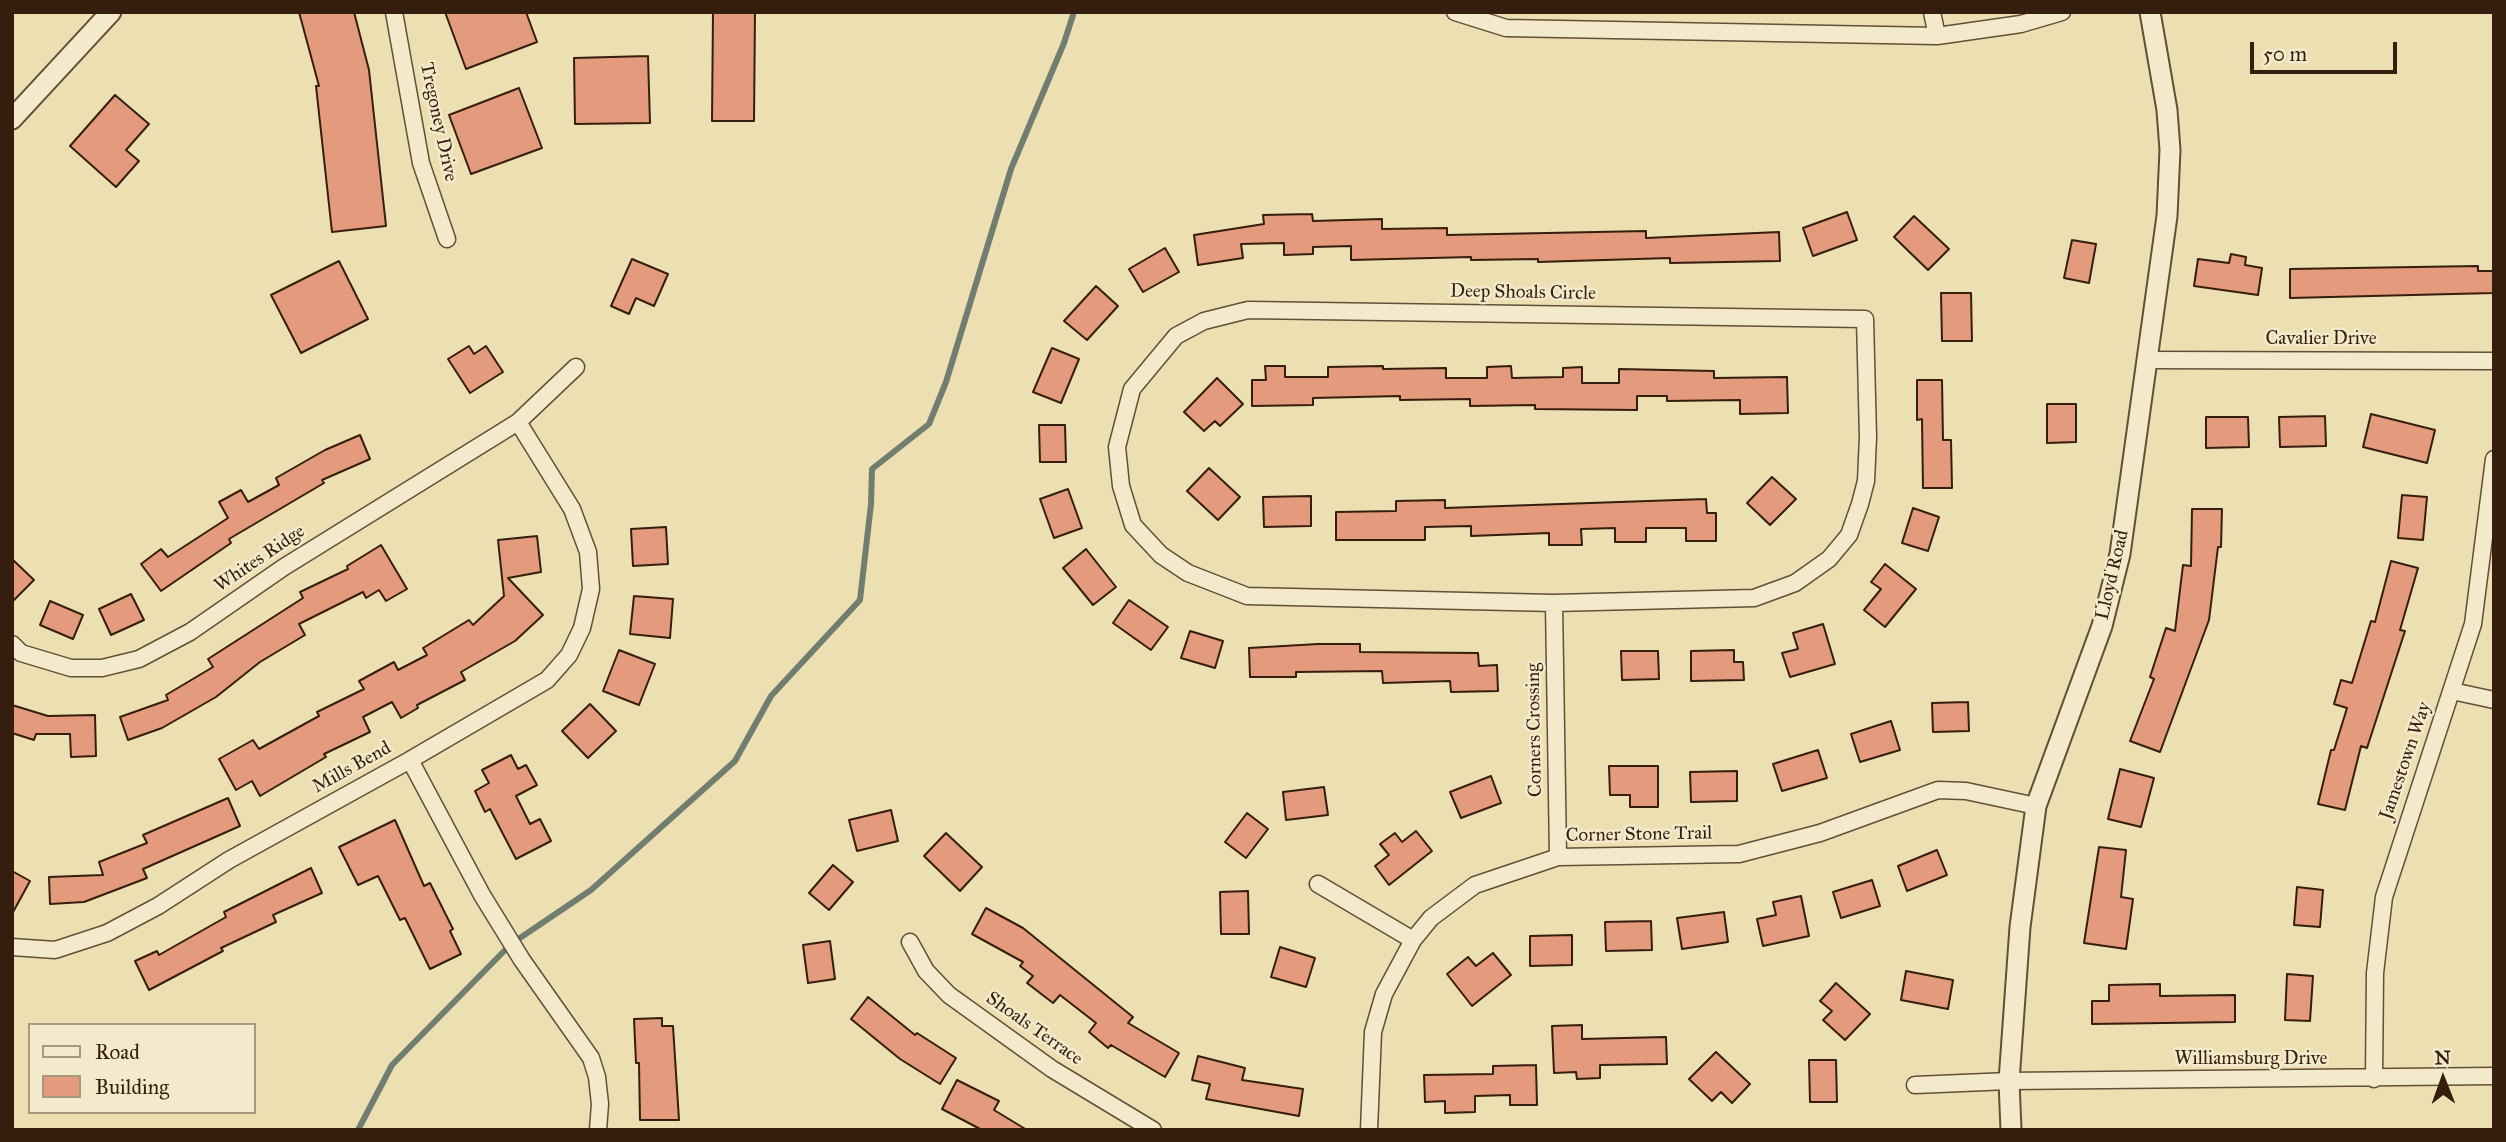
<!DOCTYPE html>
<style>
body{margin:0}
#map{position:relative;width:2506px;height:1142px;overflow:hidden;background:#ecdfb1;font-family:"IM FELL Great Primer",serif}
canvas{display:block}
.frame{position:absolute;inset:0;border:14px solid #351e0e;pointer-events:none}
.legend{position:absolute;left:28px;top:1023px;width:228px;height:91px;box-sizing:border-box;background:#f3eacc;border:2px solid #a79880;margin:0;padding:9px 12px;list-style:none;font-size:21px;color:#351e0e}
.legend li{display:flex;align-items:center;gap:14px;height:35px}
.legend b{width:35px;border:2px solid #a79880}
.north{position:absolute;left:2408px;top:1044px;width:70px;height:70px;-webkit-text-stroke:5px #f3eacc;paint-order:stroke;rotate:359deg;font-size:19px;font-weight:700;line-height:28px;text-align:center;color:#351e0e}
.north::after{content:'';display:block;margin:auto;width:24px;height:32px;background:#351e0e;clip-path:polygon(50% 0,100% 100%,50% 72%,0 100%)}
.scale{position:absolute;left:2250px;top:42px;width:147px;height:32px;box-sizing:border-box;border:4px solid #351e0e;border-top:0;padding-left:9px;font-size:21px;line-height:24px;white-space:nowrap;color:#351e0e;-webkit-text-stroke:5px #f3eacc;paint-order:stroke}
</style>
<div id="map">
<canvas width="2506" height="1142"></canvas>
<div class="frame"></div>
<ul class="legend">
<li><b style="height:9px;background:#f3eacc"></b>Road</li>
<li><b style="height:19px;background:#e49a7c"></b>Building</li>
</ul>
<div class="north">N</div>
<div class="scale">50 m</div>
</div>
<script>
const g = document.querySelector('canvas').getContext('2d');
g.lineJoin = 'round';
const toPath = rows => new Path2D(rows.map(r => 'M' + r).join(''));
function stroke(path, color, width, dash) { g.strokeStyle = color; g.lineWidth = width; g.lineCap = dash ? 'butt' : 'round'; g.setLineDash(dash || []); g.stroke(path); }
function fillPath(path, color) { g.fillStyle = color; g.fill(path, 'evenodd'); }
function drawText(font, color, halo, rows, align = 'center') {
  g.font = font + ' "IM FELL Great Primer",serif'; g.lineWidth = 5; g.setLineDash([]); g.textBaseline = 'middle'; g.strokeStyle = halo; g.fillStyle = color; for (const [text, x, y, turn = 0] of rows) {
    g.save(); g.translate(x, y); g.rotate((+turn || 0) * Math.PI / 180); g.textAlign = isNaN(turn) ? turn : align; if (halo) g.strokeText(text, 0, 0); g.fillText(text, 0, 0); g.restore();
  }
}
stroke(toPath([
 [358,1130,392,1065,511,944,591,890,735,761,771,696,860,600,871,504,872,469,929,424,946,382,1011,169,1064,43,1074,12]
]), '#717d6f', 6);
const building = toPath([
 [299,12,354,12,369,70,386,226,332,232,316,86,319,86,299,12],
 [445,12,526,12,537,42,466,69,445,12],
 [713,12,755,12,754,121,712,121,713,12],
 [648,56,650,123,575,124,574,58,648,56],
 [519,88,542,148,471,174,449,115,519,88],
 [115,95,149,124,126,150,139,161,116,187,70,146,115,95],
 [1847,212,1857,240,1813,256,1803,228,1847,212],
 [1312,214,1313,221,1382,219,1382,229,1447,228,1447,235,1646,231,1646,238,1779,232,1780,261,1670,263,1670,258,1538,262,1538,259,1471,260,1471,257,1351,260,1351,246,1313,247,1313,254,1284,255,1284,243,1241,244,1243,258,1198,265,1194,235,1264,224,1263,215,1312,214],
 [1914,216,1949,249,1928,270,1894,237,1914,216],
 [2072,240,2096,244,2089,283,2064,278,2072,240],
 [1165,248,1179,272,1143,292,1129,269,1165,248],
 [2231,254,2246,257,2245,265,2262,268,2258,295,2194,286,2198,259,2229,263,2231,254],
 [632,259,668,274,654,306,636,298,629,314,611,306,632,259],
 [339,261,368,319,301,353,271,295,339,261],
 [2478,266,2478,271,2494,271,2494,293,2290,298,2290,269,2478,266],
 [1096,286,1118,306,1087,340,1064,321,1096,286],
 [1941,293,1971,293,1972,341,1942,341,1941,293],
 [469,346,474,354,486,346,503,372,470,393,448,359,469,346],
 [1052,348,1079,359,1061,403,1033,392,1052,348],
 [1265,366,1285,366,1285,377,1328,377,1328,367,1383,366,1383,369,1446,368,1446,378,1487,378,1487,367,1511,366,1512,378,1563,377,1563,368,1582,367,1582,383,1619,383,1619,369,1714,371,1714,378,1787,377,1788,413,1740,414,1740,400,1667,401,1667,396,1637,396,1637,410,1535,409,1535,405,1470,406,1470,399,1400,400,1400,396,1313,398,1313,405,1252,406,1252,380,1266,380,1265,366],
 [1217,378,1243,404,1220,426,1215,421,1204,431,1184,412,1217,378],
 [1917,380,1942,380,1943,440,1951,440,1952,488,1923,488,1922,419,1917,420,1917,380],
 [2047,404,2076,404,2076,442,2047,443,2047,404],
 [2371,414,2435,430,2427,463,2363,447,2371,414],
 [2325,416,2326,446,2280,447,2279,417,2325,416],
 [2206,417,2248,417,2249,447,2206,448,2206,417],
 [1039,425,1065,425,1066,462,1040,462,1039,425],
 [360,435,370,459,322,480,324,483,229,539,231,543,161,591,141,564,161,549,168,557,228,518,219,502,241,490,248,502,279,485,276,478,325,450,360,435],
 [1209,468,1240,497,1218,520,1187,491,1209,468],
 [1772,477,1796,499,1770,525,1747,503,1772,477],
 [1068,489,1082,528,1054,538,1040,499,1068,489],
 [2402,495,2427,497,2423,540,2398,538,2402,495],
 [1311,496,1311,526,1264,527,1263,497,1311,496],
 [1706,499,1707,513,1716,513,1716,541,1686,541,1686,528,1646,528,1646,542,1615,542,1615,528,1581,529,1582,545,1549,545,1549,533,1471,536,1471,526,1425,527,1425,540,1336,540,1336,512,1396,511,1396,501,1445,500,1445,508,1706,499],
 [1913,508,1939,517,1928,551,1902,543,1913,508],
 [2192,509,2222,509,2221,547,2218,547,2209,620,2160,752,2130,741,2154,679,2150,677,2166,628,2175,631,2183,565,2191,566,2192,509],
 [666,527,668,564,633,566,631,529,666,527],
 [537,536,541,572,508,578,543,615,515,641,461,672,465,680,417,705,418,708,401,718,392,702,363,717,370,732,324,754,326,757,260,796,252,781,236,790,219,759,253,740,259,749,319,716,317,712,364,689,359,681,394,662,398,670,427,655,423,648,469,620,473,625,504,596,498,540,537,536],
 [381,545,407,589,386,601,379,590,366,598,363,592,299,624,305,635,260,662,216,697,162,728,128,740,120,717,168,700,166,695,213,667,208,659,303,598,300,592,348,569,347,566,381,545],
 [1086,549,1116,587,1093,605,1063,568,1086,549],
 [12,559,34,580,12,602,12,559],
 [2391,561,2418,568,2400,630,2405,631,2367,748,2361,746,2345,810,2318,804,2331,750,2334,750,2347,708,2334,704,2341,680,2352,683,2371,621,2375,622,2391,561],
 [1885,564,1916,589,1885,627,1864,610,1881,589,1871,582,1885,564],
 [131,594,144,620,111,635,99,609,131,594],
 [634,596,673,599,670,638,630,634,634,596],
 [1129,600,1168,627,1151,650,1113,623,1129,600],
 [50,601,83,615,73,639,40,625,50,601],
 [1823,624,1835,664,1790,677,1782,653,1798,649,1793,633,1823,624],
 [1190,631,1223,641,1215,668,1181,658,1190,631],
 [1318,644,1360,644,1360,652,1478,653,1479,666,1497,665,1498,691,1451,692,1450,681,1383,683,1382,671,1296,672,1296,677,1250,677,1249,648,1318,644],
 [619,650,655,664,639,705,603,691,619,650],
 [1734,650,1734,662,1743,662,1744,680,1691,681,1691,651,1734,650],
 [1621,651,1658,651,1659,679,1622,680,1621,651],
 [1968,702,1969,731,1933,732,1932,703,1968,702],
 [590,704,616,731,588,758,562,731,590,704],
 [12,705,48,716,95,715,96,756,71,757,70,734,36,734,34,740,12,733,12,705],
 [1891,721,1900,750,1860,762,1851,734,1891,721],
 [1818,750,1827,778,1782,791,1773,764,1818,750],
 [511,755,518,769,526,765,537,785,516,796,530,824,540,819,551,841,516,859,490,809,485,812,475,791,489,783,482,770,511,755],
 [1609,766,1658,766,1658,807,1630,807,1630,795,1610,795,1609,766],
 [2120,769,2154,778,2141,827,2108,819,2120,769],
 [1737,771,1737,801,1691,802,1690,772,1737,771],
 [1491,776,1501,803,1461,818,1450,792,1491,776],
 [1324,787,1328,815,1286,820,1283,792,1324,787],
 [228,798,240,826,143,869,147,878,84,902,50,904,49,877,103,875,99,862,147,843,143,835,228,798],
 [891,810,898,841,857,851,849,820,891,810],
 [1247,813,1268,829,1246,858,1225,842,1247,813],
 [395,820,424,886,430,883,453,929,450,931,461,954,430,969,405,918,400,920,378,876,358,885,339,847,395,820],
 [1416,831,1432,851,1389,885,1375,866,1389,855,1380,844,1395,833,1402,842,1416,831],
 [946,833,982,867,960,891,924,856,946,833],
 [2099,847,2126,850,2121,897,2133,899,2126,949,2084,943,2099,847],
 [1937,850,1947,875,1907,891,1898,866,1937,850],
 [833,865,853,882,829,910,809,893,833,865],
 [311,868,322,893,273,915,276,922,221,948,223,951,149,990,135,961,157,951,159,955,226,917,224,912,311,868],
 [12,871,30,881,12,914,12,871],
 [1872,880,1880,906,1841,918,1833,892,1872,880],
 [2297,887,2323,890,2320,927,2294,925,2297,887],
 [1248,891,1249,934,1221,934,1220,892,1248,891],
 [1801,896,1809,936,1763,946,1757,919,1776,915,1773,902,1801,896],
 [986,908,1023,928,1133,1017,1128,1023,1179,1053,1165,1077,1111,1045,1108,1048,1089,1032,1096,1023,1060,995,1053,1003,1027,983,1033,976,1020,966,1023,962,972,934,986,908],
 [1724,912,1728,942,1682,949,1677,918,1724,912],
 [1651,921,1652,950,1606,951,1605,922,1651,921],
 [1572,935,1572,965,1530,966,1530,936,1572,935],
 [830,941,835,979,808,983,803,945,830,941],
 [1280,947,1315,958,1306,987,1271,977,1280,947],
 [1493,953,1511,975,1472,1006,1447,974,1468,957,1476,966,1493,953],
 [1906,971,1953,980,1948,1009,1901,1000,1906,971],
 [2287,974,2313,976,2310,1021,2285,1020,2287,974],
 [1836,983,1870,1014,1845,1040,1823,1020,1832,1011,1820,1001,1836,983],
 [2160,984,2160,996,2235,995,2235,1022,2092,1024,2092,1001,2109,1001,2109,985,2160,984],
 [868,997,915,1035,917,1033,956,1058,940,1084,900,1059,851,1019,868,997],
 [662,1018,662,1026,673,1026,679,1120,640,1120,639,1063,636,1063,634,1019,662,1018],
 [1582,1025,1582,1039,1666,1037,1667,1064,1600,1065,1600,1078,1577,1079,1576,1072,1554,1073,1552,1026,1582,1025],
 [1716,1052,1750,1084,1732,1103,1721,1092,1712,1101,1689,1079,1716,1052],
 [1198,1056,1245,1068,1242,1080,1303,1089,1299,1116,1206,1099,1210,1084,1192,1080,1198,1056],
 [1809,1060,1836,1060,1837,1102,1810,1102,1809,1060],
 [1536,1065,1537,1105,1510,1105,1510,1095,1475,1096,1475,1112,1445,1113,1445,1101,1425,1102,1424,1075,1493,1074,1493,1066,1536,1065],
 [957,1080,999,1101,994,1110,1027,1130,982,1130,942,1109,957,1080]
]);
fillPath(building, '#e49a7c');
stroke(building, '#351e0e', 2);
const minor = toPath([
 [394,12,421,163,447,239],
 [1455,12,1506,28,1937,36,2021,24,2062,12],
 [1932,12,1937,36],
 [1248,310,1865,319,1868,437,1866,481,1860,504,1849,535,1829,559,1795,583,1754,598,1554,603,1247,596,1188,573,1161,555,1133,525,1121,486,1117,447,1132,389,1176,336,1204,321,1248,310],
 [2147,360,2494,361],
 [518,422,576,367],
 [1554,603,1558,857],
 [12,644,21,653,71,668,102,668,139,659,190,632,284,567,518,422,572,509,588,552,591,589,582,628,569,655,547,680,410,760],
 [2452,691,2494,700],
 [1318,884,1413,940],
 [910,942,926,971,949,995,1052,1069,1153,1130],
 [12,947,55,950,107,933,158,906,229,860,410,760,482,895,522,960,591,1058,597,1077,600,1104,598,1130],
 [2374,1079,2375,973,2384,897,2473,624,2494,459],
 [1915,1085,2009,1081,2494,1076],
 [1369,1130,1373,1032,1384,994,1413,940,1431,918,1475,885,1558,857,1739,854,1820,833,1938,790,1966,791,2036,806]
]);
const tertiary = toPath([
 [12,119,111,12],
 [2011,1130,2009,1081,2020,927,2036,806,2102,626,2120,554,2167,216,2170,150,2167,110,2150,12]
]);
stroke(minor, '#634e37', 19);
stroke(tertiary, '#634e37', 23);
stroke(minor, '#f3eacc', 16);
stroke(tertiary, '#f3eacc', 19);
drawText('19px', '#351e0e', '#f3eacc', [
 ["Tregoney Drive",438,122,78],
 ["Deep Shoals Circle",1523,293,1],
 ["Cavalier Drive",2321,339],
 ["Whites Ridge",260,559,-34],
 ["Lloyd Road",2113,575,-77],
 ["Corners Crossing",1535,730,-91],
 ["Jamestown Way",2406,761,-71],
 ["Mills Bend",352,768,-29],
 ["Corner Stone Trail",1639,835,-1],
 ["Shoals Terrace",1034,1029,35],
 ["Williamsburg Drive",2251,1059]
]);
</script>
